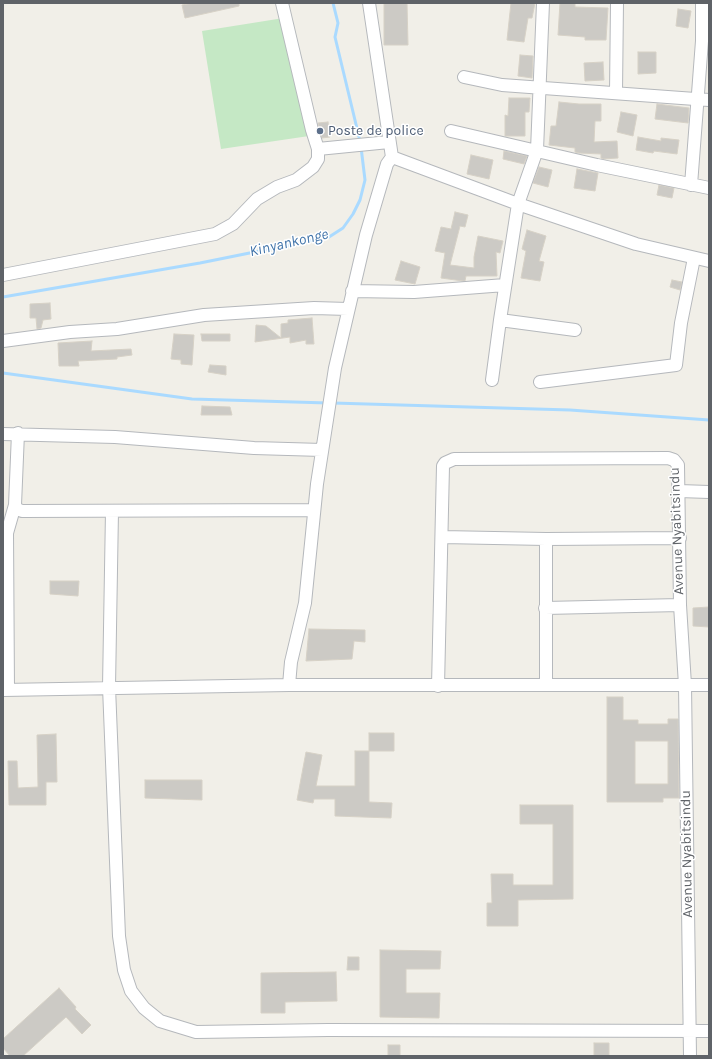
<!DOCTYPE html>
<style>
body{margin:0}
#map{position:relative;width:712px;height:1059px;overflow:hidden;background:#f1efe8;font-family:Karla,sans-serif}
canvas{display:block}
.frame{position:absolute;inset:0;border:4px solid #5f6368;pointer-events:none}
</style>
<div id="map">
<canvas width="712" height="1059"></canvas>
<div class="frame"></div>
</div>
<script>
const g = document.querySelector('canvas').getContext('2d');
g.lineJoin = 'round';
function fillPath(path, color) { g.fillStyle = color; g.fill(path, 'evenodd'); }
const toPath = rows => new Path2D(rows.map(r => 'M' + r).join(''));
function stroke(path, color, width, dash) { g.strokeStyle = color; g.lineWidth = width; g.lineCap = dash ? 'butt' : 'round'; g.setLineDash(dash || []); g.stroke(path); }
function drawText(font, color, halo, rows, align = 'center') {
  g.font = font + ' Karla,sans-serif'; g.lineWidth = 3; g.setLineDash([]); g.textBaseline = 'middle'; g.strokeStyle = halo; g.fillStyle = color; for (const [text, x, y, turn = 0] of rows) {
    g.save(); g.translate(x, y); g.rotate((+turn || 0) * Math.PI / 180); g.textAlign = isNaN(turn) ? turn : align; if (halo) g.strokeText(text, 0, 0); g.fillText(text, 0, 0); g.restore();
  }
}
fillPath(toPath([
 [290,17,309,136,221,149,202,31]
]), '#c5e8c5');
stroke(toPath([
 [333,3,338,23,335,37,360,141],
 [3,297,200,263,329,237,343,228,353,214,360,200,365,180,361,147],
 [3,373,192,399,328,403],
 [333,403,570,410,709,420]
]), '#aadaff', 3);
const building = toPath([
 [193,3,239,3,239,6,185,18,182,5,193,3],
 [384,3,407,3,408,45,384,45,384,3],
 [511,3,535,3,532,18,528,18,524,42,507,40,511,3],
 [560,3,575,3,575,7,608,8,606,40,585,40,585,37,558,35,560,3],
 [678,9,691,11,688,28,676,26,678,9],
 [638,52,656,52,656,73,638,74,638,52],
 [520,55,533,56,532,78,518,76,520,55],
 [603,62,604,80,585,81,584,63,603,62],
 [509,98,530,98,529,112,525,112,525,136,505,136,505,115,508,116,509,98],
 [559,102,579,104,601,104,601,121,595,121,594,142,617,141,618,158,603,159,601,158,601,154,579,153,575,152,575,148,549,145,551,126,556,126,559,102],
 [657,104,689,108,688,123,655,119,657,104],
 [621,112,637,115,633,136,617,132,621,112],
 [328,122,330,137,322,138,318,123,328,122],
 [638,137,661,141,661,138,679,140,677,154,654,151,653,153,636,150,638,137],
 [504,151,527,156,524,164,503,159,504,151],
 [471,155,493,160,489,179,467,174,471,155],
 [539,167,552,170,548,187,533,183,539,167],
 [577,169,598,173,595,191,574,188,577,169],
 [659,185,674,188,672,198,657,195,659,185],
 [455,212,468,215,465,227,460,226,450,265,474,268,474,257,478,236,503,241,500,253,496,252,497,276,466,276,465,281,463,281,441,278,445,253,435,251,441,227,451,229,455,212],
 [527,230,546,236,539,261,544,262,540,281,521,278,526,251,522,249,527,230],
 [401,261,420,267,415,284,395,280,401,261],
 [672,280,682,282,680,290,670,287,672,280],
 [50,303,51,319,43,320,41,328,37,329,36,318,30,318,30,304,50,303],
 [312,318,314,344,306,344,306,340,290,343,290,337,255,342,256,325,266,326,281,338,281,324,288,323,288,320,312,318],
 [174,334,194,335,192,365,181,364,181,360,171,359,174,334],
 [201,334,230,334,230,341,202,341,201,334],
 [92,341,91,351,131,349,132,355,117,357,117,359,78,361,79,366,59,366,58,343,92,341],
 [210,365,226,366,226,375,208,372,210,365],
 [202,406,230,407,232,415,201,415,202,406],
 [50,581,79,581,78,596,50,594,50,581],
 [709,607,709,627,693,626,693,608,709,607],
 [309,629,365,630,365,642,354,641,352,659,306,661,309,629],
 [607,697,623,697,623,720,638,720,638,724,668,724,668,719,678,719,679,798,663,798,663,802,607,802,607,697],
 [635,741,668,741,668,784,635,784,635,741],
 [369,733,394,733,394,751,369,751,369,733],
 [56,734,57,782,46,782,46,805,9,805,8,761,17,761,18,788,38,787,37,735,56,734],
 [355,751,369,751,369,802,392,803,391,818,335,816,335,799,314,799,313,803,297,800,306,752,322,755,316,786,355,786,355,751],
 [145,780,202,780,202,800,145,798,145,780],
 [520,805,573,805,573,899,518,900,518,926,487,926,487,903,492,903,491,874,513,874,513,885,553,885,553,824,520,824,520,805],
 [380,950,441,951,440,969,406,969,406,993,440,993,439,1018,380,1017,380,950],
 [348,957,359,957,359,970,347,970,348,957],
 [336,972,337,1001,285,1002,285,1013,261,1013,261,973,336,972],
 [59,988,76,1007,75,1009,91,1025,82,1034,66,1017,23,1056,10,1056,3,1048,3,1039,59,988],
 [594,1043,609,1043,609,1056,594,1056,594,1043],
 [388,1045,400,1045,400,1056,388,1056,388,1045]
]);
fillPath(building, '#cccac5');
stroke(building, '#d6d1c6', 1);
const minor = toPath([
 [464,77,502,85,709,100],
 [616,92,617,3],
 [451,131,597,165,709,188],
 [318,149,389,142],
 [392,157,518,204,636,244,709,261],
 [691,185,702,41,702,3],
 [3,275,215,234,233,224,257,199,277,187,296,180,313,167,318,159,318,149,312,130,282,3],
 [352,291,414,292,505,285],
 [500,320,575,330],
 [3,341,70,332,117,329,204,315,314,308,348,309],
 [492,380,500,320,518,204,537,150,543,3],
 [540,382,676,365,681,323,694,258],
 [18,433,15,505,17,509,22,511,314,510],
 [3,434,115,437,254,448,322,450],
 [679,491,709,492],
 [112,511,109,687,119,936,124,970,131,991,144,1008,160,1021,196,1032,328,1030,709,1031],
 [442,537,546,539,680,538],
 [545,608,680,605],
 [289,685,291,662,305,603,317,484,335,368,366,235,387,164,392,157,369,3],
 [546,685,546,539],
 [438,686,443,466,445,463,454,459,668,458,674,460,678,465,680,605,685,685,690,1056],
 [3,690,289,685,709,685],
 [8,690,7,533,15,505]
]);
stroke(minor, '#b5b8bc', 14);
stroke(minor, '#fff', 12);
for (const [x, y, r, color] of [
 [320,131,4,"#5c6f8a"]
]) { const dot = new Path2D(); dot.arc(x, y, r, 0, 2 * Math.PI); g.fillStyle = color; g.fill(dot); stroke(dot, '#fff', 1.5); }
drawText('14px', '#4e5e75', '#fff', [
 ["Poste de police",328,131]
], 'left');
drawText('14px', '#5f6368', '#fff', [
 ["Avenue Nyabitsindu",677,531,-92],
 ["Avenue Nyabitsindu",687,854,-91]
]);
drawText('italic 15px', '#4174aa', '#fff', [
 ["Kinyankonge",289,243,-13]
]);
</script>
